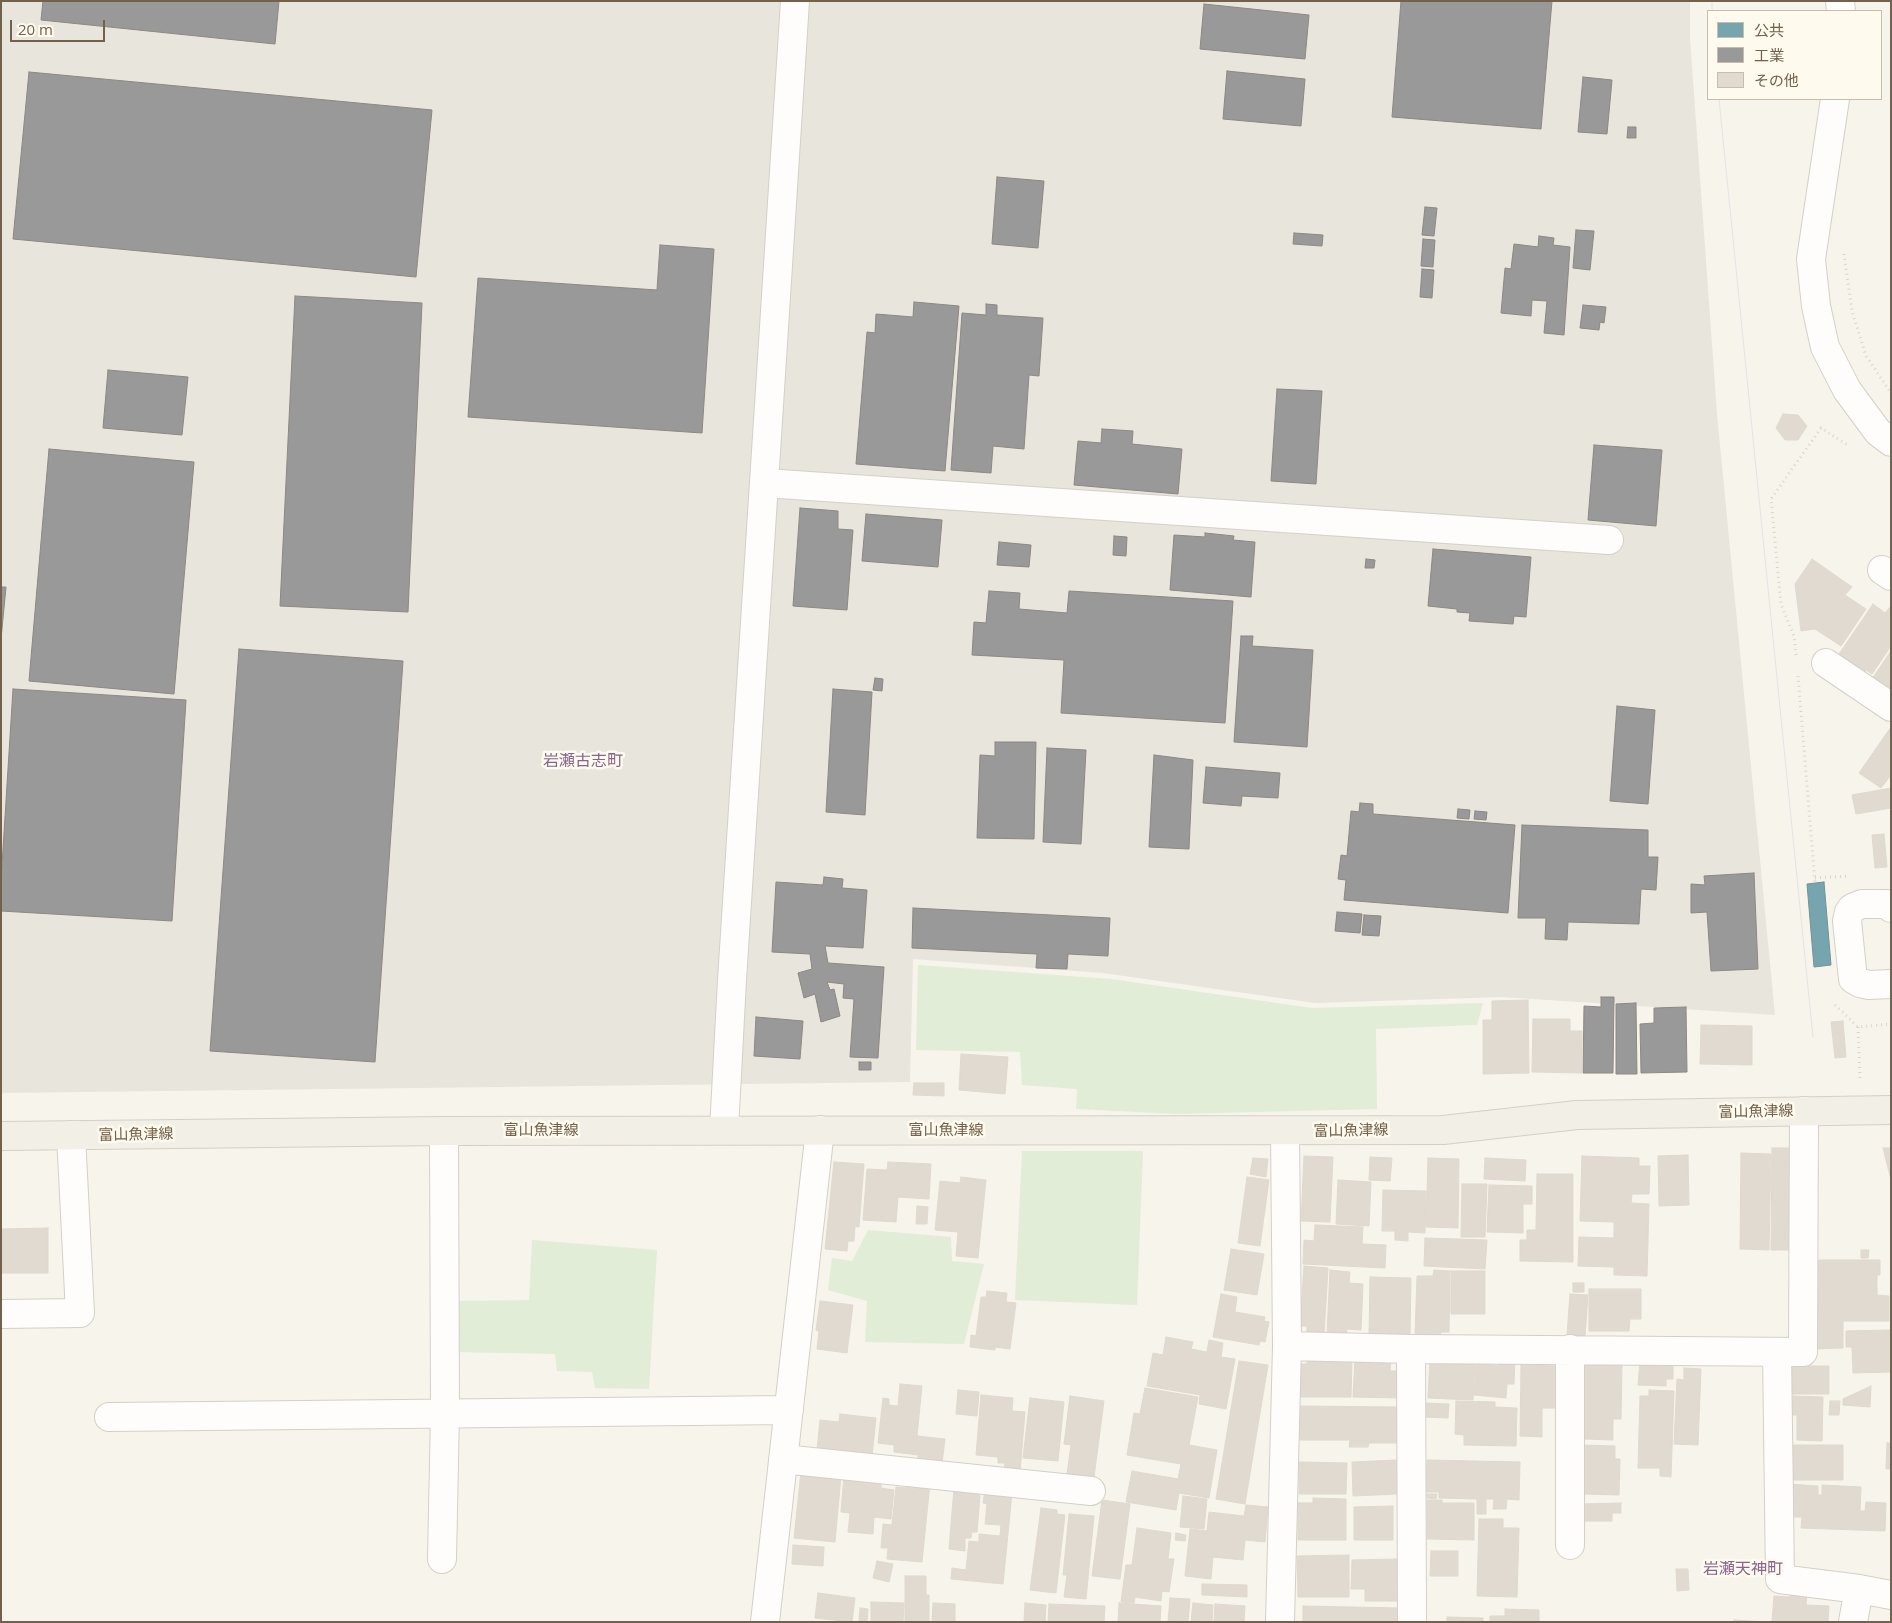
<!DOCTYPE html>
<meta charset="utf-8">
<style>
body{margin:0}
#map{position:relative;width:1892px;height:1623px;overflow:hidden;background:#f6f4eb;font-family:"Open Sans","Noto Sans JP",sans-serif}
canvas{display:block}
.frame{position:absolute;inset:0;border:2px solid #73614d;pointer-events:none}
.legend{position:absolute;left:1707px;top:10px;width:175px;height:90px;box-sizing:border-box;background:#fefaed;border:1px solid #c6bdad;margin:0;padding:6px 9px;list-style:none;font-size:15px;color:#73614d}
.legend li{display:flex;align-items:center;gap:10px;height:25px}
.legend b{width:25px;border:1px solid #c6bdad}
.scale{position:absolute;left:10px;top:20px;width:95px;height:22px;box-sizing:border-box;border:2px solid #73614d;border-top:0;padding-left:6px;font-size:15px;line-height:18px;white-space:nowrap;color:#73614d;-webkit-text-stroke:4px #fefaed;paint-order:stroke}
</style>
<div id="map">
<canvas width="1892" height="1623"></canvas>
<div class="frame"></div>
<ul class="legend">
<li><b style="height:14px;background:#76a5af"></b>公共</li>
<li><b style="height:14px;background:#999"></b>工業</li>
<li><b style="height:14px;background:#e0dad1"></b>その他</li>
</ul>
<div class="scale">20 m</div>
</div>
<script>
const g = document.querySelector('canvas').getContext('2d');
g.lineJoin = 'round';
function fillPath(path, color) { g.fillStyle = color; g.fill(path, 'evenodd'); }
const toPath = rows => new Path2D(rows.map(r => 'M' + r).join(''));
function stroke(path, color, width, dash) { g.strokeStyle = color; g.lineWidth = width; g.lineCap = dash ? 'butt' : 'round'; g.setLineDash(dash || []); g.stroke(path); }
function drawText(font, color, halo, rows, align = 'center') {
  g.font = font + ' "Open Sans","Noto Sans JP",sans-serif'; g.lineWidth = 5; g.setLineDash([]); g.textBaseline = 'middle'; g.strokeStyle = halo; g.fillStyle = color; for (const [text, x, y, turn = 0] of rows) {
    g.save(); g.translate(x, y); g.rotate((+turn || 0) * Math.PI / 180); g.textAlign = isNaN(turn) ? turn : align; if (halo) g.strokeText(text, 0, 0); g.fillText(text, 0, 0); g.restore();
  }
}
fillPath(toPath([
 [1,1,1690,1,1690,39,1717,414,1775,1015,1502,997,1315,1003,1103,973,913,959,910,1082,1,1093]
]), '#e8e5dc');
fillPath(toPath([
 [918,965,1111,979,1312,1008,1483,1003,1477,1025,1376,1029,1377,1109,1177,1114,1076,1109,1077,1089,1022,1085,1020,1052,916,1050],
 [1022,1151,1143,1151,1137,1305,1015,1300],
 [868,1230,951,1237,952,1261,984,1264,964,1344,865,1342,867,1301,828,1290,832,1258,852,1261],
 [532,1240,657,1250,649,1389,595,1388,592,1372,557,1371,555,1354,453,1352,455,1301,529,1300]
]), '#e1edd7');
const public = toPath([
 [1824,882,1831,965,1814,967,1807,884,1824,882]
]);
fillPath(public, '#76a5af');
stroke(public, '#759192', 1);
const industry = toPath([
 [43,1,279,1,275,44,41,20,43,1],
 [1401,1,1552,1,1541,129,1392,117,1401,1],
 [1204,4,1309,15,1305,59,1200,49,1204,4],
 [1227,71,1305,79,1301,126,1223,119,1227,71],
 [29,72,432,110,416,277,13,239,29,72],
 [1583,77,1612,80,1607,134,1578,132,1583,77],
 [1628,127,1636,127,1636,138,1627,138,1628,127],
 [997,177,1044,181,1038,248,992,244,997,177],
 [1425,207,1437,208,1434,236,1422,235,1425,207],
 [1576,230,1594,231,1590,270,1573,268,1576,230],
 [1294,233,1323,235,1322,246,1293,244,1294,233],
 [1539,236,1554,238,1553,245,1570,247,1564,335,1544,333,1547,301,1532,300,1531,316,1501,313,1505,268,1511,269,1514,244,1538,247,1539,236],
 [1423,239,1435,240,1433,267,1421,266,1423,239],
 [660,245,714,249,702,433,468,417,478,278,657,290,660,245],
 [1422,269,1434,270,1432,298,1420,297,1422,269],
 [295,296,422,303,408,612,280,606,295,296],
 [914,302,959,306,945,471,856,464,867,332,875,333,876,314,913,317,914,302],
 [986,304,997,305,997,315,1043,318,1039,376,1029,375,1024,449,993,446,991,473,951,470,962,313,986,315,986,304],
 [1583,305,1606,307,1604,323,1600,322,1599,330,1580,328,1583,305],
 [108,370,188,377,182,435,103,428,108,370],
 [1277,389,1322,391,1316,484,1271,481,1277,389],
 [1102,429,1133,431,1132,444,1182,449,1178,494,1074,485,1078,441,1101,443,1102,429],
 [1594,445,1662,450,1656,526,1588,520,1594,445],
 [49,449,194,462,174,694,29,681,49,449],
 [800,508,838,511,838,529,853,530,847,610,793,606,800,508],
 [866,514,942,520,938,567,862,561,866,514],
 [1205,533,1234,536,1233,540,1255,542,1251,597,1170,590,1174,535,1205,537,1205,533],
 [1114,536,1127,537,1126,556,1113,555,1114,536],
 [999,542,1031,545,1029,567,997,565,999,542],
 [1433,549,1531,557,1526,617,1514,616,1513,624,1469,621,1470,613,1457,612,1457,609,1428,606,1433,549],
 [1366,559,1375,560,1374,568,1365,568,1366,559],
 [1,587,6,587,1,639,1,587],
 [989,591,1020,593,1019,609,1067,613,1069,591,1233,601,1225,723,1061,713,1064,660,972,655,974,622,986,623,989,591],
 [1241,636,1253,636,1252,646,1313,650,1307,747,1234,742,1241,636],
 [239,649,403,661,375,1062,210,1051,239,649],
 [875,678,883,679,882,691,873,690,875,678],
 [13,689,186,700,172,921,1,911,1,881,13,689],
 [833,689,872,692,865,815,826,812,833,689],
 [1617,706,1655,710,1648,804,1610,801,1617,706],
 [995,742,1036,742,1034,839,977,838,980,755,995,756,995,742],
 [1047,748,1086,750,1081,844,1043,842,1047,748],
 [1154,755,1193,760,1189,849,1149,847,1154,755],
 [1206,767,1280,773,1278,798,1242,796,1241,806,1203,803,1206,767],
 [1360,803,1373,804,1373,814,1515,825,1508,913,1344,900,1346,880,1338,879,1341,855,1347,856,1351,811,1359,812,1360,803],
 [1458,809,1470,810,1469,819,1457,818,1458,809],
 [1475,811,1487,812,1486,820,1474,819,1475,811],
 [1522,825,1648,830,1648,857,1658,857,1656,890,1641,889,1639,924,1568,922,1567,940,1545,939,1546,918,1518,918,1522,825],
 [1754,873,1758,969,1711,971,1707,912,1691,913,1691,884,1705,885,1704,876,1754,873],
 [824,877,843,879,842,888,867,890,863,948,825,946,828,963,884,967,878,1058,850,1057,854,999,843,998,844,984,827,982,830,990,834,989,840,1016,821,1022,815,994,804,998,798,973,812,969,810,954,772,952,776,882,823,885,824,877],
 [913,908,1110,918,1108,956,1068,954,1067,969,1036,968,1037,954,912,948,913,908],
 [1337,912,1362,914,1360,933,1335,931,1337,912],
 [1364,915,1381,916,1379,936,1362,935,1364,915],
 [1601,997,1614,997,1613,1073,1583,1073,1584,1006,1601,1007,1601,997],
 [1636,1003,1637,1074,1616,1074,1616,1004,1636,1003],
 [1686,1007,1687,1072,1641,1073,1640,1024,1654,1023,1654,1008,1686,1007],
 [756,1017,803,1021,800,1059,754,1056,756,1017],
 [859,1062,871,1062,871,1070,859,1070,859,1062]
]);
fillPath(industry, '#999');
stroke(industry, '#8e8882', 1);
const building = toPath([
 [1783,414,1798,415,1807,426,1798,440,1785,440,1776,428,1783,414],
 [1812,559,1852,587,1845,595,1866,609,1841,646,1815,629,1801,631,1795,584,1812,559],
 [1873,604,1885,613,1891,606,1891,646,1872,674,1866,670,1863,674,1837,657,1873,604],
 [1891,651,1891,692,1872,679,1891,651],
 [1891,727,1891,775,1881,788,1859,773,1891,727],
 [1891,788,1891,808,1856,814,1852,795,1891,788],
 [1884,834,1887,867,1875,868,1872,835,1884,834],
 [1528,1000,1529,1073,1483,1074,1483,1020,1492,1020,1492,1001,1528,1000],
 [1533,1019,1570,1019,1570,1031,1582,1031,1582,1073,1532,1072,1533,1019],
 [1843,1021,1846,1057,1835,1058,1831,1022,1843,1021],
 [1701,1025,1752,1026,1752,1065,1700,1064,1701,1025],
 [961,1054,1008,1057,1005,1094,959,1090,961,1054],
 [914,1083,944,1083,944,1096,913,1095,914,1083],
 [1772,1148,1791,1148,1790,1250,1771,1250,1772,1148],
 [1883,1148,1891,1148,1891,1180,1883,1148],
 [1741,1153,1771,1154,1769,1250,1740,1249,1741,1153],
 [1688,1155,1689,1205,1659,1206,1658,1156,1688,1155],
 [1304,1156,1333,1157,1330,1222,1301,1221,1304,1156],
 [1582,1156,1639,1158,1639,1166,1650,1166,1649,1194,1632,1194,1631,1203,1649,1204,1647,1276,1614,1275,1614,1267,1578,1266,1579,1237,1614,1238,1614,1222,1580,1221,1582,1156],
 [1370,1157,1392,1158,1390,1181,1369,1180,1370,1157],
 [1253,1158,1268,1159,1266,1177,1250,1174,1253,1158],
 [1428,1158,1459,1159,1458,1228,1426,1227,1428,1158],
 [1485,1158,1526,1160,1525,1181,1484,1179,1485,1158],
 [834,1162,864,1164,859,1227,855,1226,854,1241,848,1241,847,1251,825,1249,834,1162],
 [888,1162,931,1164,929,1199,898,1197,896,1222,863,1220,867,1169,887,1170,888,1162],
 [1537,1174,1573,1174,1573,1262,1520,1261,1520,1240,1527,1240,1527,1230,1536,1230,1537,1174],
 [961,1177,986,1180,978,1258,956,1256,958,1232,935,1230,940,1181,960,1183,961,1177],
 [1247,1177,1269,1180,1260,1246,1238,1243,1247,1177],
 [1338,1180,1371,1182,1369,1226,1336,1224,1338,1180],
 [1462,1184,1487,1184,1485,1237,1461,1237,1462,1184],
 [1489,1185,1532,1186,1532,1204,1523,1204,1523,1233,1487,1232,1489,1185],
 [1383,1190,1426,1191,1425,1233,1408,1232,1408,1241,1395,1240,1395,1231,1382,1231,1383,1190],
 [917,1206,928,1207,927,1224,916,1224,917,1206],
 [1315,1225,1363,1227,1362,1244,1386,1245,1385,1268,1303,1264,1304,1240,1314,1241,1315,1225],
 [48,1228,48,1273,1,1273,1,1229,48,1228],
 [1425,1238,1487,1240,1485,1269,1424,1266,1425,1238],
 [1231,1249,1264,1254,1257,1295,1224,1290,1231,1249],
 [1861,1250,1869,1250,1868,1258,1861,1258,1861,1250],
 [1815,1260,1880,1260,1880,1275,1877,1275,1877,1295,1889,1296,1889,1321,1843,1321,1843,1348,1814,1349,1815,1260],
 [1304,1266,1328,1268,1324,1335,1307,1334,1307,1326,1300,1326,1304,1266],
 [1330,1270,1350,1272,1349,1283,1363,1284,1361,1330,1347,1329,1346,1336,1327,1334,1330,1270],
 [1434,1270,1450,1271,1449,1332,1441,1332,1440,1337,1415,1336,1417,1276,1433,1276,1434,1270],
 [1451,1271,1485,1271,1485,1314,1451,1314,1451,1271],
 [1370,1277,1411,1278,1410,1335,1369,1334,1370,1277],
 [1573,1283,1584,1283,1584,1292,1573,1292,1573,1283],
 [1589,1289,1641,1289,1641,1319,1630,1319,1629,1331,1589,1331,1589,1289],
 [987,1291,1007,1293,1006,1302,1016,1303,1010,1349,995,1347,995,1350,970,1347,971,1335,976,1336,981,1297,986,1297,987,1291],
 [1221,1294,1237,1297,1235,1312,1265,1317,1264,1321,1269,1322,1265,1342,1260,1341,1259,1345,1213,1337,1221,1294],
 [1570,1294,1588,1295,1585,1336,1567,1335,1570,1294],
 [820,1301,853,1305,847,1353,817,1349,819,1331,816,1330,820,1301],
 [1891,1330,1891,1372,1853,1373,1852,1347,1846,1347,1846,1331,1891,1330],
 [1166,1337,1193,1342,1191,1349,1207,1352,1209,1340,1223,1343,1221,1357,1235,1359,1226,1409,1199,1404,1200,1395,1147,1386,1153,1353,1163,1355,1166,1337],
 [1355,1358,1391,1358,1390,1371,1398,1371,1398,1398,1353,1397,1355,1358],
 [1430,1358,1475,1361,1473,1400,1428,1398,1430,1358],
 [1498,1358,1515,1359,1514,1384,1507,1384,1506,1398,1474,1395,1476,1364,1481,1364,1481,1360,1489,1360,1489,1365,1498,1366,1498,1358],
 [1307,1359,1352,1359,1351,1397,1299,1397,1299,1364,1307,1364,1307,1359],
 [1239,1361,1268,1365,1245,1504,1216,1499,1239,1361],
 [1640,1361,1673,1363,1673,1379,1666,1379,1666,1386,1638,1385,1640,1361],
 [1581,1364,1622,1364,1621,1419,1613,1419,1613,1440,1584,1439,1584,1428,1580,1428,1581,1364],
 [1521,1365,1561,1366,1561,1408,1542,1408,1542,1437,1520,1436,1521,1365],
 [1792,1366,1829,1366,1829,1394,1791,1394,1792,1366],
 [1684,1368,1701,1369,1698,1445,1674,1444,1677,1379,1684,1380,1684,1368],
 [900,1384,922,1386,917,1436,945,1439,942,1463,918,1458,918,1455,894,1452,894,1445,878,1443,883,1398,889,1399,889,1405,898,1406,900,1384],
 [1871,1386,1870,1407,1843,1405,1843,1399,1871,1386],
 [1145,1388,1198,1397,1189,1445,1217,1450,1209,1498,1179,1493,1176,1510,1126,1502,1132,1471,1178,1479,1181,1464,1127,1455,1134,1413,1140,1414,1145,1388],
 [958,1390,979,1392,977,1416,956,1414,958,1390],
 [1649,1390,1674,1391,1671,1477,1660,1476,1660,1468,1638,1468,1640,1396,1649,1396,1649,1390],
 [981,1395,1013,1398,1012,1411,1025,1412,1020,1472,1004,1470,1005,1463,998,1463,998,1457,976,1455,981,1395],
 [1070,1396,1104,1401,1094,1477,1067,1474,1071,1445,1064,1444,1070,1396],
 [1793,1396,1823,1397,1822,1441,1797,1440,1797,1415,1792,1415,1793,1396],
 [1030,1398,1064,1402,1058,1461,1023,1458,1030,1398],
 [1456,1401,1495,1402,1495,1407,1517,1408,1516,1446,1464,1445,1464,1435,1455,1434,1456,1401],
 [1830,1401,1840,1401,1839,1415,1829,1415,1830,1401],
 [1425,1403,1449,1404,1448,1418,1425,1417,1425,1403],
 [1299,1406,1397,1407,1398,1443,1369,1443,1368,1447,1349,1447,1350,1440,1300,1440,1299,1406],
 [840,1414,876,1418,872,1456,817,1450,820,1420,839,1422,840,1414],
 [1887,1443,1891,1443,1891,1469,1886,1469,1887,1443],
 [1583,1445,1615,1446,1615,1459,1620,1459,1619,1495,1582,1494,1583,1445],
 [1790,1445,1843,1445,1843,1480,1791,1480,1790,1445],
 [1397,1460,1398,1494,1353,1496,1352,1462,1397,1460],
 [1427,1460,1520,1462,1519,1500,1507,1499,1506,1509,1493,1509,1494,1499,1486,1499,1486,1514,1477,1514,1477,1499,1439,1498,1439,1492,1426,1492,1427,1460],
 [1299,1462,1347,1463,1346,1494,1299,1494,1299,1462],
 [801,1472,841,1476,835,1542,794,1538,801,1472],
 [844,1475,881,1479,881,1488,894,1490,891,1519,874,1517,873,1534,848,1532,850,1513,841,1512,844,1475],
 [907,1481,930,1483,922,1562,887,1559,888,1548,881,1548,883,1524,892,1525,896,1487,906,1488,907,1481],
 [1788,1484,1818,1486,1818,1495,1822,1495,1822,1485,1861,1487,1860,1511,1865,1511,1866,1502,1886,1503,1885,1531,1801,1528,1802,1517,1787,1517,1788,1484],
 [954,1488,978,1490,978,1495,980,1495,977,1532,972,1532,971,1538,965,1538,965,1551,949,1549,954,1488],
 [985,1490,1012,1493,1003,1584,951,1579,952,1568,966,1570,969,1541,979,1542,979,1534,1000,1536,1001,1525,985,1524,987,1504,983,1503,985,1490],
 [1427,1494,1437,1494,1436,1499,1427,1498,1427,1494],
 [1183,1496,1207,1499,1204,1529,1180,1527,1183,1496],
 [1313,1498,1346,1499,1346,1540,1298,1540,1298,1503,1313,1503,1313,1498],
 [1102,1500,1130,1504,1120,1579,1092,1576,1102,1500],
 [1427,1500,1442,1500,1442,1503,1474,1503,1474,1540,1427,1539,1427,1500],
 [1621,1503,1621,1513,1612,1513,1612,1521,1582,1521,1582,1504,1621,1503],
 [1246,1505,1268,1507,1265,1542,1245,1540,1243,1560,1213,1557,1211,1579,1185,1576,1190,1529,1207,1531,1209,1512,1244,1516,1246,1505],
 [1393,1506,1393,1540,1354,1540,1354,1507,1393,1506],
 [1041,1508,1057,1510,1057,1514,1065,1515,1056,1593,1030,1590,1041,1508],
 [1069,1514,1094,1516,1086,1599,1064,1597,1067,1575,1063,1575,1069,1514],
 [1479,1519,1503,1519,1503,1528,1519,1528,1517,1597,1477,1596,1479,1519],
 [1137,1528,1171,1533,1168,1559,1174,1559,1169,1592,1162,1591,1161,1601,1135,1597,1134,1603,1121,1602,1126,1565,1132,1565,1137,1528],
 [1176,1533,1186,1535,1185,1541,1175,1540,1176,1533],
 [793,1545,824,1547,823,1566,792,1564,793,1545],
 [1431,1551,1458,1551,1458,1576,1430,1576,1431,1551],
 [1349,1555,1349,1597,1298,1597,1297,1556,1349,1555],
 [1398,1559,1398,1601,1365,1601,1365,1589,1351,1589,1352,1560,1398,1559],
 [877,1561,893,1564,889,1582,873,1578,877,1561],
 [1676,1569,1688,1569,1689,1590,1677,1591,1676,1569],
 [905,1576,926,1576,926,1595,929,1595,929,1622,905,1622,905,1576],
 [1202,1584,1247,1585,1247,1597,1202,1595,1202,1584],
 [1790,1592,1807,1593,1806,1605,1829,1606,1828,1622,1772,1622,1774,1596,1790,1597,1790,1592],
 [818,1593,855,1598,852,1622,815,1618,818,1593],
 [1170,1598,1190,1599,1188,1622,1168,1622,1170,1598],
 [871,1602,904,1603,903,1622,871,1622,871,1602],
 [933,1603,955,1604,955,1622,932,1622,933,1603],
 [1025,1603,1046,1605,1045,1622,1024,1622,1025,1603],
 [1119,1603,1161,1606,1160,1622,1118,1622,1119,1603],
 [1193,1603,1213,1605,1212,1622,1191,1622,1193,1603],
 [1049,1604,1105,1606,1104,1622,1048,1622,1049,1604],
 [1215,1604,1245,1606,1244,1622,1214,1622,1215,1604],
 [1303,1606,1399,1608,1399,1622,1303,1622,1303,1606],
 [860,1608,868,1609,867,1622,859,1621,860,1608],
 [1505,1609,1539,1610,1539,1622,1490,1622,1490,1616,1505,1616,1505,1609],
 [1447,1617,1483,1618,1483,1622,1447,1622,1447,1617],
 [1734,1620,1769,1622,1734,1622,1734,1620]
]);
fillPath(building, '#e0dad1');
stroke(building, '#dfd8ce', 1);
const minor = toPath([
 [1840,1,1841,11],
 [1835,99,1811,259,1816,306,1825,347,1847,390,1878,432,1891,442],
 [765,483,1609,540],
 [1882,570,1891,576],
 [1826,663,1891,707],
 [1891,908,1887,904,1862,904,1852,908,1849,912,1847,921,1853,979,1860,983,1869,985,1891,984],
 [724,1130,732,980,795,1],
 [1,1314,80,1313,71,1135],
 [1287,1346,1411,1349,1803,1352,1804,1111],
 [1411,1349,1412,1622],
 [1570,1349,1570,1545],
 [1777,1352,1780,1579,1859,1589],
 [109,1417,789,1410],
 [783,1459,1091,1491],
 [442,1559,445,1413,444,1131],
 [765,1622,820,1130],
 [1280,1622,1287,1346,1285,1131],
 [1853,1622,1859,1589,1891,1595]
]);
const major = toPath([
 [1,1136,444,1131,1443,1130,1577,1115,1891,1110]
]);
stroke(minor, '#d4d0c8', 30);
stroke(major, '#d5cfc7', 30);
stroke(toPath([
 [1844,254,1852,311,1866,356,1891,393],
 [1796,655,1794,636,1781,604,1771,499,1821,428,1849,446],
 [1798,676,1815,882],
 [1815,878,1847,876],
 [1835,1005,1858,1027,1891,1024],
 [1858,1027,1860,1079]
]), '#dad4ce', 3, [1, 4]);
stroke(minor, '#fefdfc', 28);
stroke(major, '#f2efe6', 28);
stroke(toPath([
 [1712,1,1712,11],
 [1719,99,1813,1037]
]), '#e5e2e4', 1);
drawText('15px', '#73614d', '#fefaed', [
 ["富山魚津線",1756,1112,-1],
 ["富山魚津線",541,1131],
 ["富山魚津線",946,1131],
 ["富山魚津線",1351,1131,-1],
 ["富山魚津線",136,1135,-1]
]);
drawText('16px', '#88658f', '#fefaed', [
 ["岩瀬古志町",583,761],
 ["岩瀬天神町",1743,1569]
]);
</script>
